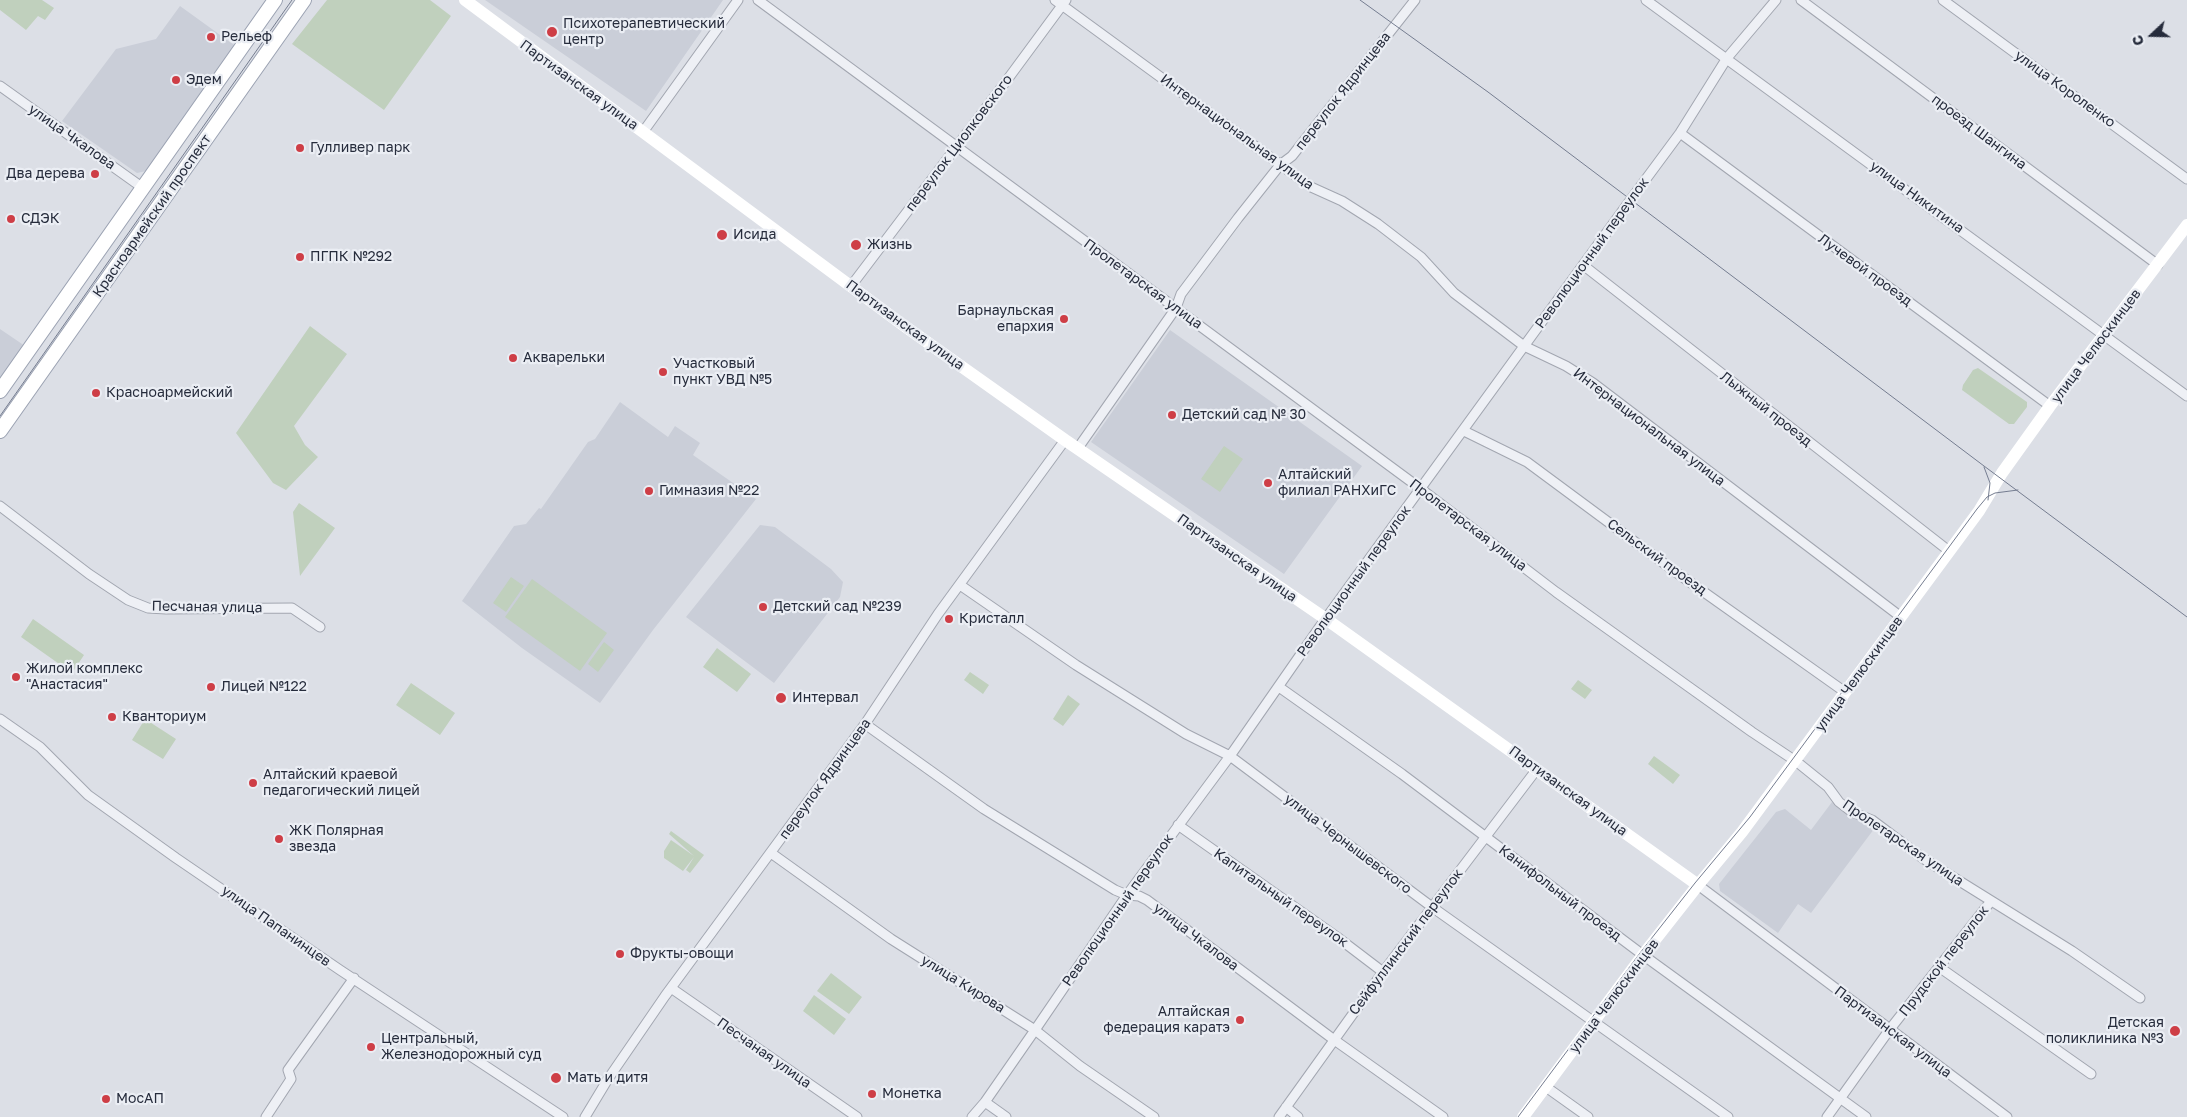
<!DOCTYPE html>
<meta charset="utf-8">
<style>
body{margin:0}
#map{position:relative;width:2187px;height:1117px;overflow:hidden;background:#dcdfe6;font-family:"Golos Text",sans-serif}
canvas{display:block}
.north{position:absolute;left:2127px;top:10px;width:50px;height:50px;-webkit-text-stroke:4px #ebeef4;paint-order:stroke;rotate:249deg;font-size:14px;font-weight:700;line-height:20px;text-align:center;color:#262c3c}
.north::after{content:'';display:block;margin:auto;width:18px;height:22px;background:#262c3c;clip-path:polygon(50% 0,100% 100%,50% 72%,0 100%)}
</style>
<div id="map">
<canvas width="2187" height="1117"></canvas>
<div class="north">С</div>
</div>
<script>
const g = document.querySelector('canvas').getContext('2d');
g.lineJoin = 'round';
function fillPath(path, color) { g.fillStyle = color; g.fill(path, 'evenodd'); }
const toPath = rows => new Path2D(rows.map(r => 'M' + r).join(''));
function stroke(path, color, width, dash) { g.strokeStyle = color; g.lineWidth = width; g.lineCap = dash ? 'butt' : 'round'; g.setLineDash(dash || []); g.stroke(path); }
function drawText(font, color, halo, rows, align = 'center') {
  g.font = font + ' "Golos Text",sans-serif'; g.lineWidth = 4.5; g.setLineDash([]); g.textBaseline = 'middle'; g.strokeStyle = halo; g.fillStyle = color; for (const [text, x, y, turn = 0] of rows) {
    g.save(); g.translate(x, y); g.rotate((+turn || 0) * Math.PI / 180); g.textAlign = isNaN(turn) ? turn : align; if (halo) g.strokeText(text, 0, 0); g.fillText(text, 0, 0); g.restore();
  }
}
fillPath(toPath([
 [485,0,723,0,646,111],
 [180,6,234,45,146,171,137,173,62,121,116,49,156,39],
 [0,329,25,346,0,380],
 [1170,330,1362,466,1284,574,1091,442],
 [620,402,668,437,675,426,700,443,693,455,756,499,653,630,600,703,522,648,462,601,514,526,526,524,539,508,541,509,588,442,595,439],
 [760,525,775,527,831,569,843,582,840,597,774,683,686,617],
 [1832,802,1855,819,1863,821,1874,829,1811,913,1798,904,1778,933,1720,891,1719,884,1776,812,1785,809,1811,830]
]), '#caced8');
fillPath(toPath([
 [0,0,42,0,54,8,45,20,38,16,26,30,0,10],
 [327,0,430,0,451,16,384,110,292,44],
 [310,326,347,354,294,426,305,445,318,457,286,490,273,483,236,433],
 [1978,368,2027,402,2027,407,2014,424,2009,424,1962,390,1963,385,1973,370],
 [1224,446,1243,459,1220,492,1201,479],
 [299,503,335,528,300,576,293,512],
 [511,577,524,586,506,612,493,603],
 [532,579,607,633,580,671,505,617],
 [33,619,84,655,72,673,21,637],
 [604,642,614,650,598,672,588,664],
 [717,648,751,674,737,692,703,667],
 [970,672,989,685,983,694,964,680],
 [1578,680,1592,690,1585,699,1571,689],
 [411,683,455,713,440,735,396,705],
 [1068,695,1080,704,1063,726,1053,719],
 [145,719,176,739,163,759,132,740],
 [1654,756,1680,775,1673,784,1648,764],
 [671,831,704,855,690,873,686,870,694,857,683,871,664,858,664,851,671,840,694,856,669,834],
 [831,973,862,997,849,1014,817,991],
 [814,995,846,1019,834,1035,803,1011]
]), '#c0d0bd');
const minor = toPath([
 [758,0,1421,489,1556,592,1752,732,1797,762,1828,787,1839,802,1852,812,1872,820,1924,859,2072,951,2140,998],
 [1055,0,1311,187,1342,201,1378,224,1421,257,1454,293,1524,346,1566,366,1593,383,1901,617],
 [1646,0,2187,396],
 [1801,0,2158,265],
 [1943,0,2187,179],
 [0,86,143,188],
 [643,132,738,0],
 [1680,133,2050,406],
 [1583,265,1949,551],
 [851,286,1010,76,1066,0],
 [1464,431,1527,462,1677,573,1845,692],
 [1078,448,1176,308,1181,294,1238,218,1280,165,1292,156,1415,0],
 [0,506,89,574,128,600,148,608,166,609,292,608,320,627],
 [960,585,1076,665,1186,734,1230,756,1432,907,1728,1117],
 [1279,687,1402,774,1643,955,1866,1117],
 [0,719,40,747,88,795,176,858,340,970,563,1117],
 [865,724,984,809,1115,890,1127,895,1139,896,1147,900,1333,1039,1443,1117],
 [1178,825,1337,937,1383,972],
 [771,853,891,939,1035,1030,1080,1066,1154,1117],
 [1698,885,2007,1117],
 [1939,967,2091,1074],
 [671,988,857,1117],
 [1546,1087,1588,1117],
 [985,1102,1006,1117],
 [1286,1107,1298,1117],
 [266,1117,291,1079,288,1070,354,978],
 [585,1117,608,1079,665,996,865,724,938,614,1065,440],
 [972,1117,985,1102,1035,1030,1127,895,1230,756,1319,628,1626,206,1680,133,1727,58,1776,0],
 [1279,1117,1383,972,1537,769],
 [1827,1117,1890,1029,1991,901]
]);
const primary = toPath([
 [0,391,275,0],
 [0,431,304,0]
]);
stroke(minor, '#a2a6b0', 11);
stroke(primary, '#9ba2b2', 16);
stroke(minor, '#eef0f5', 9);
stroke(toPath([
 [465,0,903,325,1065,440,1326,619,1698,885],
 [1523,1117,1643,955,1698,885,1742,832,1979,511,2002,473,2050,406,2187,225]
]), '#fff', 12);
stroke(primary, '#fff', 14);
stroke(toPath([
 [1360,0,1488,92,1984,466,2187,617],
 [0,416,292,0],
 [1984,467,1990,483,1988,500],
 [1518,1117,1640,953,1695,883,1750,817,1977,509,1987,497,1995,493,2018,490]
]), '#757d90', 1);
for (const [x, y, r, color] of [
 [552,32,6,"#ce3e46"],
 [211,37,5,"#ce3e46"],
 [176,80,5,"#ce3e46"],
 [300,148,5,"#ce3e46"],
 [95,174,5,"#ce3e46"],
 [11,219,5,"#ce3e46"],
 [722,235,6,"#ce3e46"],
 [856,245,6,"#ce3e46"],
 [300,257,5,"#ce3e46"],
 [1064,319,5,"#ce3e46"],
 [513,358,5,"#ce3e46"],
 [663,372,5,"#ce3e46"],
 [96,393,5,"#ce3e46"],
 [1172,415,5,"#ce3e46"],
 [1268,483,5,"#ce3e46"],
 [649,491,5,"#ce3e46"],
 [763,607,5,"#ce3e46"],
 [949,619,5,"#ce3e46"],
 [16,677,5,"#ce3e46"],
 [211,687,5,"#ce3e46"],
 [781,698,6,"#ce3e46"],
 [112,717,5,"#ce3e46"],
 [253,783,5,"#ce3e46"],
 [279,839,5,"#ce3e46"],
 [620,954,5,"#ce3e46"],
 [1240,1020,5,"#ce3e46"],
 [2175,1031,6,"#ce3e46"],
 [371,1047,5,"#ce3e46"],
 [556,1078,6,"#ce3e46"],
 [872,1094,5,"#ce3e46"],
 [106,1099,5,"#ce3e46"]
]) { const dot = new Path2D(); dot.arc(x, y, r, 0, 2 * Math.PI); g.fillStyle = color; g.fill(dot); stroke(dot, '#ebeef4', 2); }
drawText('14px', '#262c3c', '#ebeef4', [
 ["Психотерапевтический",563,24],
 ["центр",563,40],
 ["Рельеф",221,37],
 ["Эдем",186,80],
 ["Гулливер парк",310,148],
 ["Два дерева",85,174,"right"],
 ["СДЭК",21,219],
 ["Исида",733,235],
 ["Жизнь",867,245],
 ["ПГПК №292",310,257],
 ["Барнаульская",1054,311,"right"],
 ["епархия",1054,327,"right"],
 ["Акварельки",523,358],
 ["Участковый",673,364],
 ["пункт УВД №5",673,380],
 ["Красноармейский",106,393],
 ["Детский сад № 30",1182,415],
 ["Алтайский",1278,475],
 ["филиал РАНХиГС",1278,491],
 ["Гимназия №22",659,491],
 ["Детский сад №239",773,607],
 ["Кристалл",959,619],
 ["Жилой комплекс",26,669],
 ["\"Анастасия\"",26,685],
 ["Лицей №122",221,687],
 ["Интервал",792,698],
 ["Кванториум",122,717],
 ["Алтайский краевой",263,775],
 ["педагогический лицей",263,791],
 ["ЖК Полярная",289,831],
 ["звезда",289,847],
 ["Фрукты-овощи",630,954],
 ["Алтайская",1230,1012,"right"],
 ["федерация каратэ",1230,1028,"right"],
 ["Детская",2164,1023,"right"],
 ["поликлиника №3",2164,1039,"right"],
 ["Центральный,",381,1039],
 ["Железнодорожный суд",381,1055],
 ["Мать и дитя",567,1078],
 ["Монетка",882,1094],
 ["МосАП",116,1099]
], 'left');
drawText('14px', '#262c3c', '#ebeef4', [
 ["Партизанская улица",579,85,36],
 ["улица Короленко",2065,89,36],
 ["переулок Ядринцева",1343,91,-52],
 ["Интернациональная улица",1237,132,36],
 ["проезд Шангина",1979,132,37],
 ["улица Чкалова",72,137,35],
 ["переулок Циолковского",959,143,-53],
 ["улица Никитина",1917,197,36],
 ["Красноармейский проспект",152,216,-55],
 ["Революционный переулок",1592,253,-54],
 ["Лучевой проезд",1865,270,36],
 ["Пролетарская улица",1143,284,36],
 ["Партизанская улица",905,325,36],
 ["улица Челюскинцев",2096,346,-53],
 ["Лыжный проезд",1766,409,38],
 ["Интернациональная улица",1649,427,37],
 ["Пролетарская улица",1468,525,37],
 ["Сельский проезд",1657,557,36],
 ["Партизанская улица",1237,558,35],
 ["Революционный переулок",1354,581,-54],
 ["Песчаная улица",207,607,1],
 ["улица Челюскинцев",1859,674,-54],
 ["переулок Ядринцева",825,779,-54],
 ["Партизанская улица",1568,791,36],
 ["Пролетарская улица",1903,843,34],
 ["улица Чернышевского",1348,844,37],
 ["Канифольный проезд",1560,893,37],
 ["Капитальный переулок",1281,898,35],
 ["Революционный переулок",1118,910,-55],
 ["улица Папанинцев",276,926,35],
 ["улица Чкалова",1196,937,37],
 ["Сейфуллинский переулок",1406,942,-53],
 ["Прудской переулок",1944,961,-52],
 ["улица Кирова",963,984,32],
 ["улица Челюскинцев",1614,996,-53],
 ["Партизанская улица",1893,1032,37],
 ["Песчаная улица",764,1053,35]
]);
</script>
